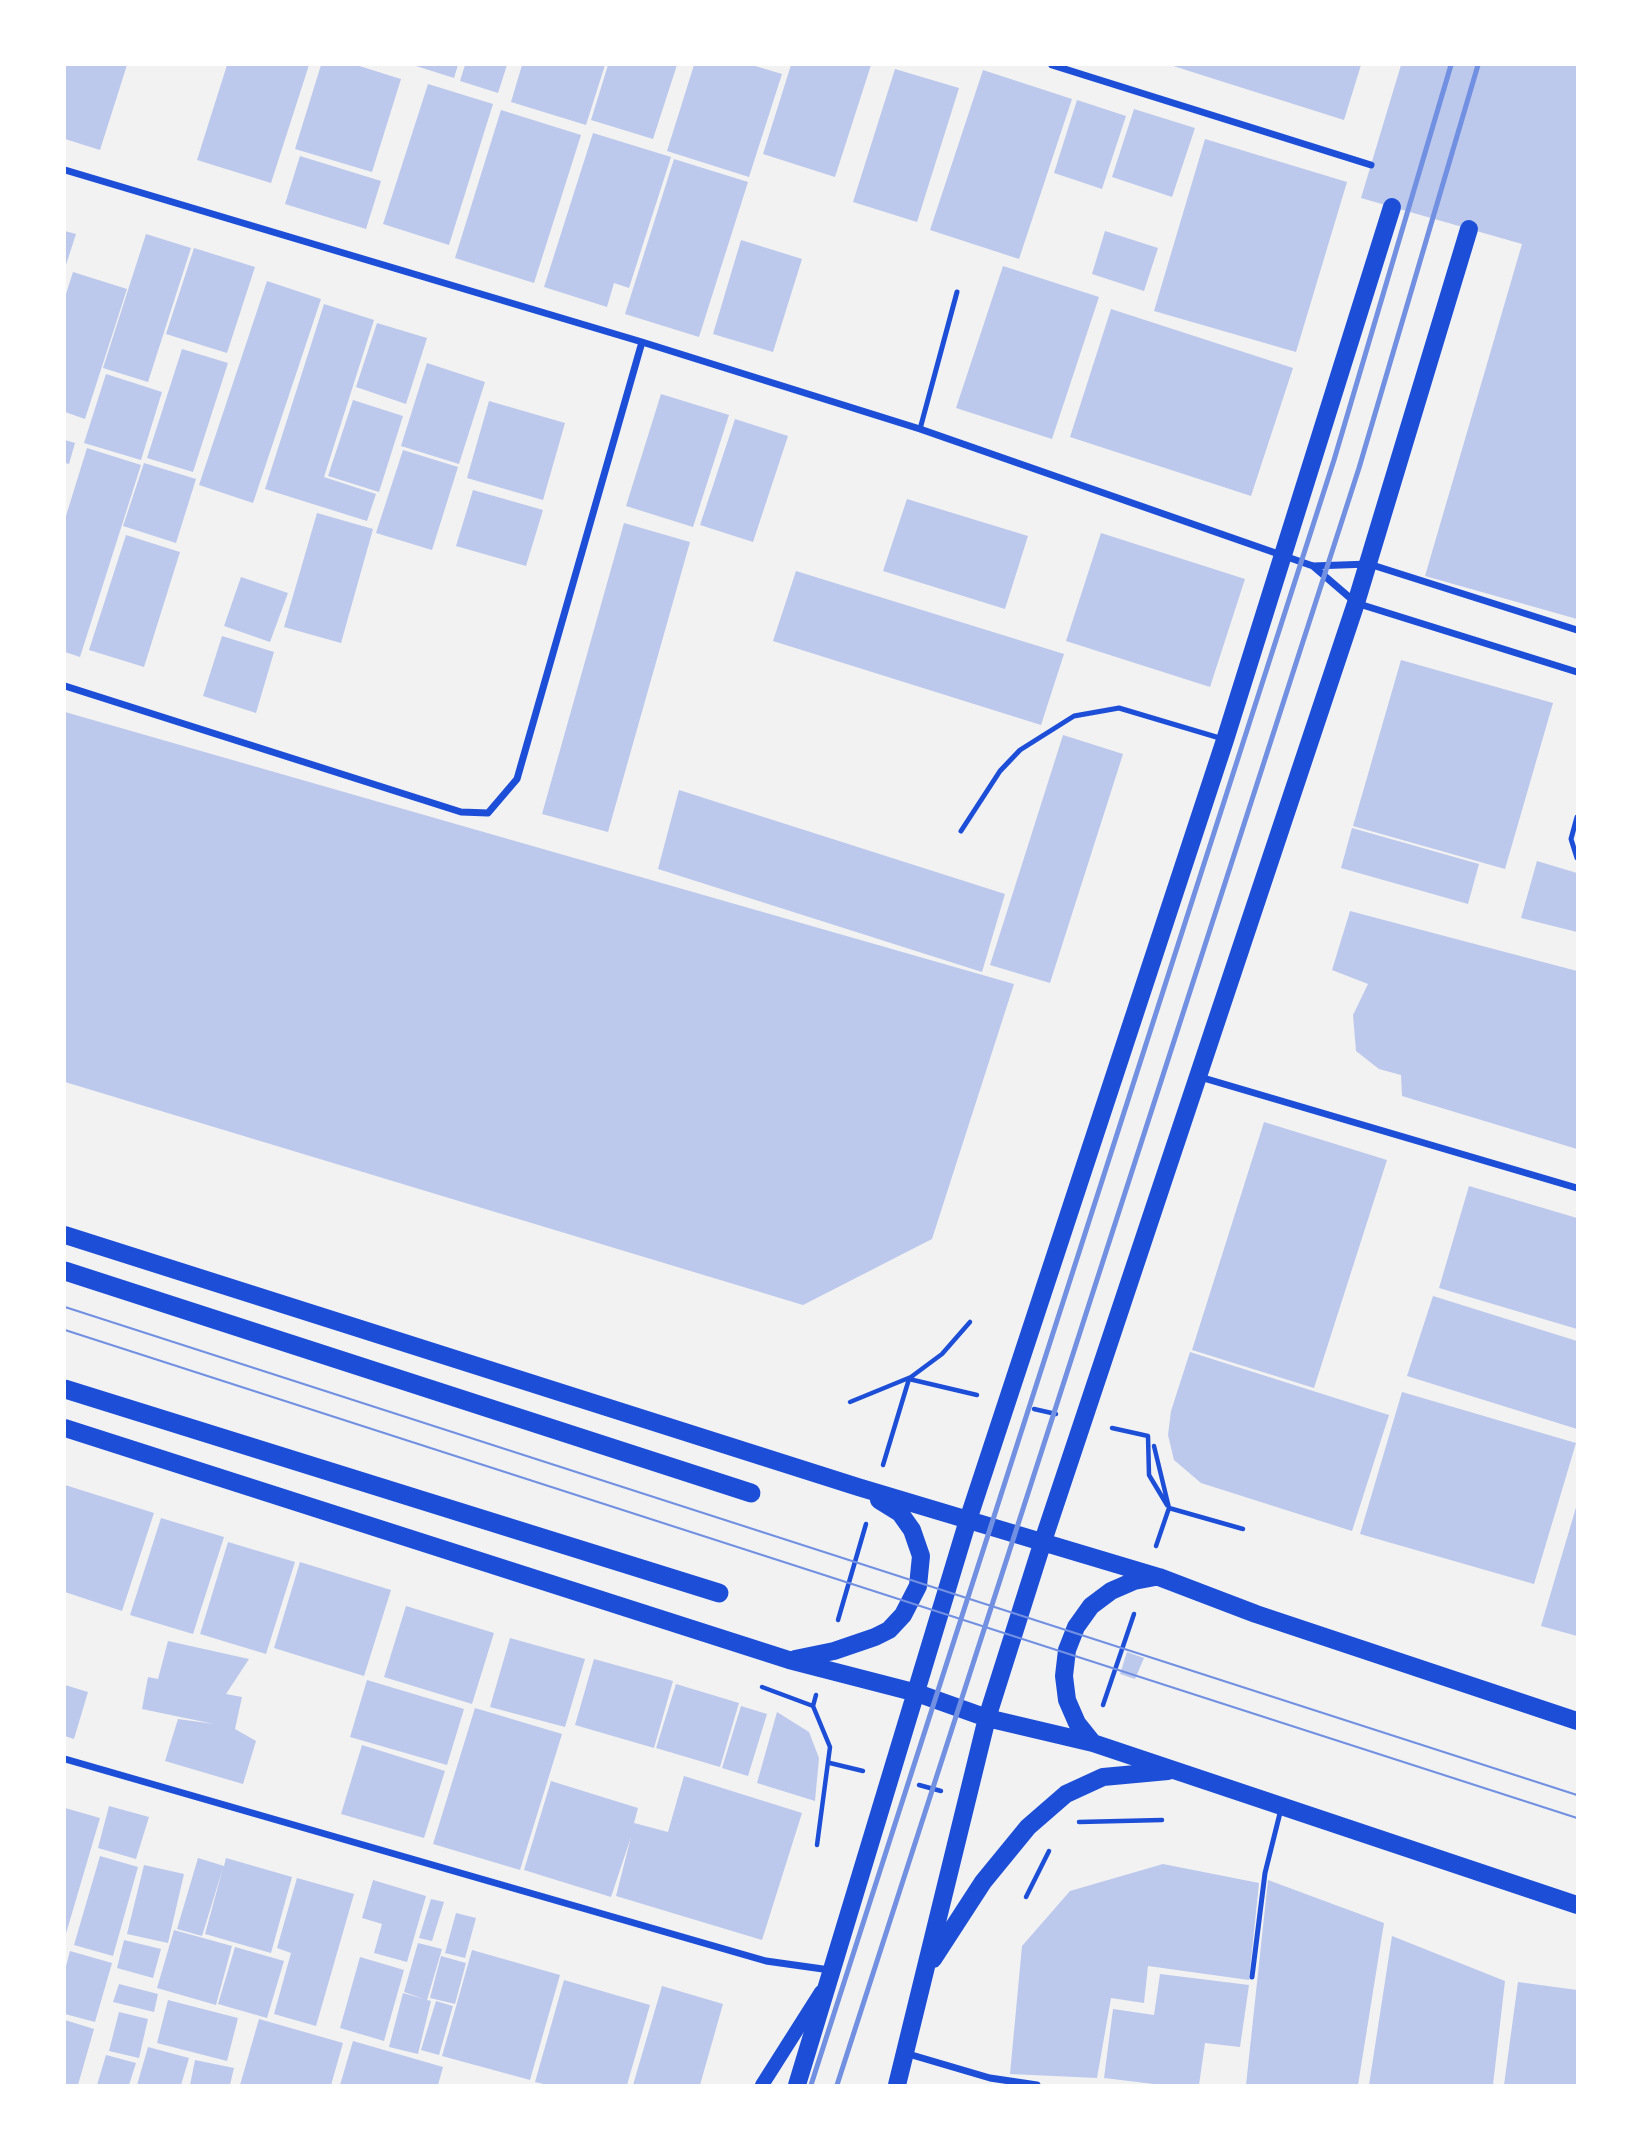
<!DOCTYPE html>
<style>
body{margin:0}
#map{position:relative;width:1642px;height:2150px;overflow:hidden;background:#f2f2f2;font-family:"Archivo Narrow",sans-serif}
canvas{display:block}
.frame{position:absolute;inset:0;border:66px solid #fff;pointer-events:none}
</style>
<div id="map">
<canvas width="1642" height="2150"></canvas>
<div class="frame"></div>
</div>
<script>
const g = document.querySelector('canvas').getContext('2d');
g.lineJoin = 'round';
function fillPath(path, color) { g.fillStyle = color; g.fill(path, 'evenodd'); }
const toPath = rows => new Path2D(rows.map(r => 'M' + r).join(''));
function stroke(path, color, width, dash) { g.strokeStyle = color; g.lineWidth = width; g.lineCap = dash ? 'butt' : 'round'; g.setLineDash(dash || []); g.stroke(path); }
fillPath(toPath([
 [65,65,127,65,100,150,65,139],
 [227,65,309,65,271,183,197,160],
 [321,65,356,65,401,79,372,172,295,149],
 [413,65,458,65,454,78],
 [465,65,507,65,498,93,460,81],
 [522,65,605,65,586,125,511,102],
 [608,65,677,65,653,139,591,120],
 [694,65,752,65,782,74,749,177,667,151],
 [791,65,871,65,835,177,763,154],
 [1170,65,1361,65,1344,120],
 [1401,65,1577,65,1577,619,1425,576,1522,244,1361,198],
 [895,69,959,88,917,222,853,202],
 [983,70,1072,99,1019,259,930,230],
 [428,84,493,104,449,245,383,224],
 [1077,100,1126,116,1102,189,1054,173],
 [1134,109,1195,128,1172,197,1112,177],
 [501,110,581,135,534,283,455,258],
 [593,133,671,157,629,288,614,283,607,307,544,287],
 [1205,139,1347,182,1296,352,1154,311],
 [300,156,381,181,366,229,285,204],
 [674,159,748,182,699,337,625,314],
 [65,231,76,234,65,268],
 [1105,231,1158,248,1144,291,1092,274],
 [146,234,191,248,148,382,103,368],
 [741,240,802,259,773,352,713,334],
 [194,248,255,267,227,353,166,334],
 [1003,266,1099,297,1052,439,956,408],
 [73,272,127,289,85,419,65,412,65,297],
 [267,281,321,299,253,503,199,485],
 [324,304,374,320,324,477,376,494,367,521,265,489],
 [1111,309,1293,368,1251,496,1070,437],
 [377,323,427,338,406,404,356,387],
 [182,349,228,363,193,472,147,458],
 [427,363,485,382,459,464,401,446],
 [106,374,162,392,141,460,84,443],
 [661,394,729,415,693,527,626,506],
 [353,400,403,416,379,492,328,476],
 [489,401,565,423,543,500,467,478],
 [735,419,788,436,753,542,700,525],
 [65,440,75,443,69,464,65,463],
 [87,448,141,465,80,657,65,652,65,519],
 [403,450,458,467,432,550,376,533],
 [144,463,196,479,176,543,123,526],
 [473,490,543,510,526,566,456,546],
 [907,499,1028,536,1005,609,883,571],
 [317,513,373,529,341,643,284,627],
 [624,523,690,542,608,832,542,814],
 [1101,533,1245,579,1210,687,1066,641],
 [126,535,180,552,144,667,89,650],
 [796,571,1064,654,1041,725,773,641],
 [241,577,288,593,270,642,224,626],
 [222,636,274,652,256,713,203,696],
 [1401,660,1553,703,1505,869,1353,826],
 [65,712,1014,984,932,1239,803,1305,65,1082],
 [1063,735,1123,754,1050,983,990,965],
 [679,790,1005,894,982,972,658,869],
 [1352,828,1479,864,1468,904,1341,868],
 [1537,861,1577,873,1577,932,1521,918],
 [1350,911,1577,971,1577,1149,1402,1096,1401,1075,1379,1069,1356,1051,1353,1015,1368,984,1332,970],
 [1264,1122,1387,1160,1314,1388,1192,1350],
 [1469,1186,1577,1218,1577,1329,1439,1288],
 [1433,1296,1577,1341,1577,1429,1407,1376],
 [1190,1352,1389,1415,1352,1531,1201,1483,1174,1460,1168,1435,1171,1411],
 [1402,1392,1576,1443,1534,1584,1360,1534],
 [65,1485,154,1513,122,1611,65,1592],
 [1577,1504,1577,1636,1541,1626],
 [161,1518,224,1537,193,1634,130,1615],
 [228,1542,295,1562,266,1654,200,1634],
 [300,1562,391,1590,364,1676,274,1648],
 [406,1606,494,1633,472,1704,384,1677],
 [510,1638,585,1659,565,1727,490,1707],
 [168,1641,249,1659,226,1694,242,1697,235,1729,256,1741,243,1784,165,1761,178,1719,214,1724,142,1709,148,1677,158,1679],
 [1127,1652,1144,1658,1135,1679,1120,1674],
 [594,1659,673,1681,654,1748,575,1725],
 [367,1680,464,1709,447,1765,350,1737],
 [676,1684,739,1703,720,1767,656,1748],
 [65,1685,88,1692,74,1739,65,1736],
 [741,1706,767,1714,748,1776,722,1768],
 [475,1708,562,1734,520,1870,433,1844],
 [777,1712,809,1732,819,1758,815,1801,757,1783],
 [362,1745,445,1771,424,1838,341,1814],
 [684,1776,802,1813,762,1940,616,1896,631,1837,611,1897,524,1870,551,1781,638,1808,634,1823,668,1832],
 [109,1806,149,1817,136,1859,98,1848],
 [65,1808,100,1818,65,1937],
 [100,1856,138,1867,113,1956,74,1945],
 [198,1858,224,1866,226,1858,292,1877,271,1953,205,1934,223,1868,202,1936,177,1929],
 [1163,1864,1259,1883,1249,1980,1148,1966,1144,2003,1111,1998,1097,2078,1010,2074,1022,1946,1070,1891],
 [144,1865,184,1874,168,1943,127,1934],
 [297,1878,354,1894,316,2026,274,2014,291,1953,277,1948],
 [373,1880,426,1896,407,1962,374,1953,382,1924,362,1918],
 [1268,1880,1384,1923,1358,2085,1246,2085],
 [431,1899,444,1902,432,1941,419,1938],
 [456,1913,476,1918,465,1958,445,1953],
 [174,1930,232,1946,216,2005,157,1988],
 [1392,1936,1505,1981,1493,2085,1369,2085],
 [124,1940,161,1949,153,1978,117,1968],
 [418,1943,442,1949,427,2000,431,2001,418,2054,389,2047,403,1993,424,1999,404,1992],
 [235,1947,284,1961,267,2018,218,2004],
 [472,1950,560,1975,530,2080,442,2056],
 [70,1951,112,1963,95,2022,65,2014,65,1970],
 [441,1956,466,1963,455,2004,430,1998],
 [360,1957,404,1970,384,2041,340,2028],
 [1160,1974,1249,1985,1240,2047,1205,2043,1199,2085,1162,2085,1104,2078,1113,2009,1154,2015],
 [564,1980,650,2005,627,2085,548,2085,535,2082],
 [1518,1982,1577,1990,1577,2085,1504,2085],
 [119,1984,158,1994,154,2012,113,2002],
 [662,1986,723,2004,700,2085,633,2085],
 [168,2000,238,2018,227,2061,157,2043],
 [436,2001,453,2006,439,2055,421,2050],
 [119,2012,148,2019,139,2058,109,2051],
 [259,2019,343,2043,331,2085,240,2085],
 [65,2020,94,2029,78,2085,65,2085],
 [353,2041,443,2067,438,2085,340,2085],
 [148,2047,189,2058,181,2085,137,2085],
 [106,2055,136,2063,129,2085,97,2085],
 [195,2060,234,2068,230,2085,190,2085]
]), '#bdc9ec');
stroke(toPath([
 [909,1379,977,1395],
 [850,1402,911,1377,942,1354,970,1322],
 [1034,1409,1056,1414],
 [1112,1428,1148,1436,1149,1475,1167,1505],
 [1154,1446,1169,1508,1156,1546],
 [883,1465,909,1379],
 [1169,1508,1243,1529],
 [838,1620,866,1524],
 [762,1687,813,1706,830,1747,817,1845],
 [1103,1705,1134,1614],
 [813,1706,816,1695],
 [830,1763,863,1771],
 [919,1785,941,1791],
 [1079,1822,1162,1820],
 [1026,1897,1049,1851]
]), '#1d4ed8', 4.5);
stroke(toPath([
 [920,429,957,292],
 [1577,817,1571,839,1577,858],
 [961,831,1000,771,1020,750,1074,716,1119,708,1223,739],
 [1252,1977,1265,1873,1281,1809]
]), '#1d4ed8', 5);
stroke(toPath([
 [1052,65,1371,165],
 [65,170,642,342,920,429,1313,566,1369,564,1577,630],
 [1313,566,1356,603,1577,672],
 [65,686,461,812,488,813,517,779,642,342],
 [1200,1077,1577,1188],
 [65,1759,766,1961,830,1970],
 [905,2053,990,2078,1037,2085]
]), '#1d4ed8', 7);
stroke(toPath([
 [762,2085,821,1992]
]), '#1d4ed8', 14);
stroke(toPath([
 [65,1235,858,1487,1159,1577,1256,1614,1577,1721],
 [65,1428,789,1660,917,1693,987,1718,1093,1743,1577,1905],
 [795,1659,834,1651,875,1637,889,1630,903,1615,918,1586,921,1556,912,1530,900,1513,879,1500],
 [1093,1743,1077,1723,1067,1700,1064,1676,1067,1650,1076,1627,1091,1606,1111,1591,1134,1581,1155,1577],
 [933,1959,983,1882,1028,1827,1066,1794,1103,1777,1168,1771],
 [797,2085,968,1520,1225,740,1392,207],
 [897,2085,987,1718,1043,1541,1356,603,1469,229]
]), '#1d4ed8', 18);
stroke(toPath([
 [65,1271,751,1493],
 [65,1389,719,1593]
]), '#1d4ed8', 19);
stroke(toPath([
 [65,1307,1577,1795],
 [65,1330,1577,1818]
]), '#7290e2', 2);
stroke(toPath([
 [811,2085,1334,460,1451,65],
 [837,2085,1359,468,1478,65]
]), '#7290e2', 5);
</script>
